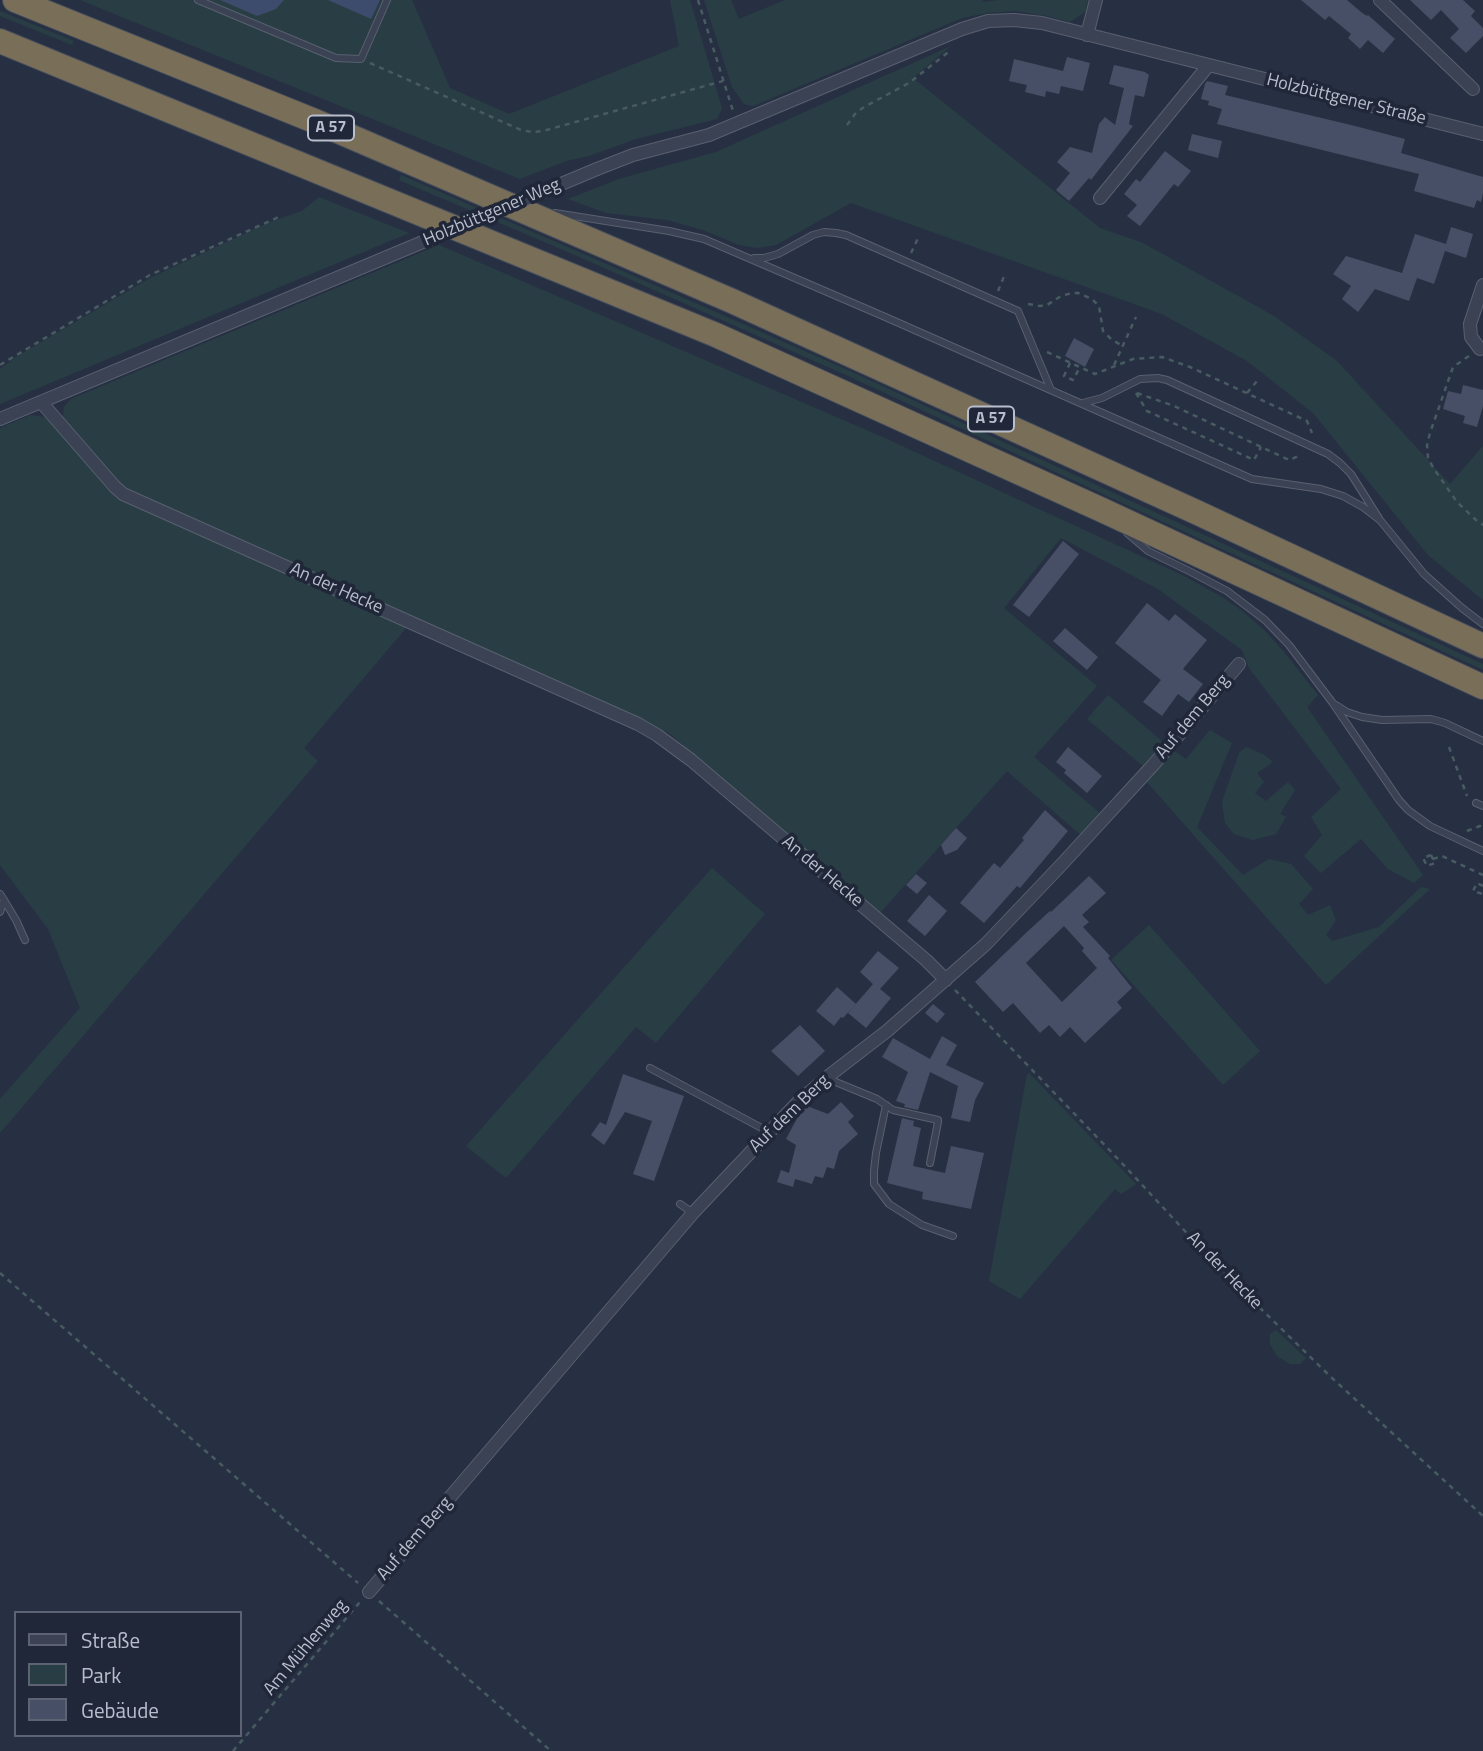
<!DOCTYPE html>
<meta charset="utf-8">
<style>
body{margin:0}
#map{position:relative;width:1483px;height:1751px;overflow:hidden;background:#273043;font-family:"Titillium Web",sans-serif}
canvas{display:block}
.legend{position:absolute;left:14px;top:1611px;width:228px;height:126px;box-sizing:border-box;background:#202738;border:2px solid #5d6373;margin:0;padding:9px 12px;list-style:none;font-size:21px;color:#b8becc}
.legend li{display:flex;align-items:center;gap:14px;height:35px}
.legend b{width:35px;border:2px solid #5d6373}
</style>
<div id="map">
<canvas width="1483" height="1751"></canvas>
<ul class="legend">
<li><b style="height:9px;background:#3b4253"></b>Straße</li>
<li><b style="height:19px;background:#293e44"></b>Park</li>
<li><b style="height:19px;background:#464f65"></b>Gebäude</li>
</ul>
</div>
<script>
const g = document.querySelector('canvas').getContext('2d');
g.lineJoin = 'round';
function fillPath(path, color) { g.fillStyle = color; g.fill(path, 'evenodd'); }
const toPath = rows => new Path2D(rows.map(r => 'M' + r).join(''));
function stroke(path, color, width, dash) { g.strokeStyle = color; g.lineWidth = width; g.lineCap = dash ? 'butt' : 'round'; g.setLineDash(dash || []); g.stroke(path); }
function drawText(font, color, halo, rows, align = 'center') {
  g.font = font + ' "Titillium Web",sans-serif'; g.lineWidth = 7; g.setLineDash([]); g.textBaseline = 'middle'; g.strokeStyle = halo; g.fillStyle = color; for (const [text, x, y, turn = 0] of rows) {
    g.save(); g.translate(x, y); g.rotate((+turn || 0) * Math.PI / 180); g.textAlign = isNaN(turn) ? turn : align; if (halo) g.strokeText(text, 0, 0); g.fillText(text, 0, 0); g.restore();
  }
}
fillPath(toPath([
 [80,0,412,0,450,88,509,114,679,46,670,0,690,0,722,108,717,119,636,139,589,156,566,161,520,179],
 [704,0,731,0,739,19,785,0,982,0,983,2,999,0,1088,0,1085,12,1070,22,1047,16,1015,11,987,13,962,18,753,106,744,104,732,87],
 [0,11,74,41,72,45,0,16],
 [951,46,913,78,1100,228,1143,243,1274,316,1337,361,1450,484,1483,446,1483,600,1428,555,1313,413,1247,361,1162,314,851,203,776,245,757,248,739,245,703,230,667,220,606,213,568,199,619,179,716,152],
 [401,175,586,255,850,371,1483,664,1483,670,848,376,584,259,399,180],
 [319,197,409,233,0,404,0,369,16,357,152,277,270,222,302,211],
 [439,245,887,439,1184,576,1222,597,1241,610,1263,629,1284,652,1318,695,1307,707,1423,875,1414,883,1388,869,1361,839,1321,873,1304,856,1322,835,1311,817,1341,789,1249,668,1242,650,1158,589,1061,538,1004,608,1097,686,1034,757,1102,815,1082,836,1007,771,880,913,669,733,122,486,76,435,63,417,64,407,71,399],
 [31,415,44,417,54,425,107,486,407,627,304,748,318,761,0,1133,0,1099,80,1008,48,929,0,865,0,428],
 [1108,695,1163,742,1143,766,1087,719],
 [1210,730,1232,743,1197,827,1243,875,1269,859,1291,864,1313,889,1299,904,1308,915,1330,905,1336,920,1326,935,1332,941,1379,927,1421,887,1430,889,1326,985,1146,781,1173,750,1186,759],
 [1246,747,1263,754,1273,762,1257,773,1264,782,1255,793,1266,801,1288,782,1295,790,1280,814,1286,817,1276,834,1253,840,1234,834,1225,823,1222,802,1239,753],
 [712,868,765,914,656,1043,636,1027,506,1178,466,1146],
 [1149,925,1260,1051,1223,1085,1111,960],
 [1029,1073,1136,1184,1121,1194,1115,1189,1020,1299,989,1281,1027,1075],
 [1276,1330,1306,1358,1300,1364,1290,1364,1277,1356,1270,1344,1270,1334]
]), '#293e44');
fillPath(toPath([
 [220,0,284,0,276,9,257,16],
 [328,0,380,0,371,19]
]), '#3d4b6c');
fillPath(toPath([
 [1301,0,1347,0,1361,12,1367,16,1368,15,1395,39,1383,53,1368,40,1360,49,1348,38,1351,34,1329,16,1325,20],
 [1410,0,1463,0,1475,11,1471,16,1483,28,1483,36,1466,53,1450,38,1459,29,1441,10,1431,20],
 [1067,57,1090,63,1083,91,1061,86,1059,94,1046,91,1045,97,1025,92,1027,85,1009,81,1014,59,1063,71],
 [1114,65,1145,72,1149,75,1144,97,1135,95,1129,124,1133,126,1091,180,1089,178,1069,201,1056,190,1070,173,1057,162,1070,147,1092,153,1099,124,1105,117,1115,125,1124,88,1109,84],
 [1207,81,1228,86,1225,95,1351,125,1405,139,1401,153,1483,177,1483,193,1481,202,1477,200,1474,208,1414,191,1419,174,1217,124,1222,109,1208,105,1209,101,1201,99,1205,84],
 [1192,134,1222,141,1218,158,1188,150],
 [1165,151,1191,171,1178,187,1174,184,1140,226,1127,216,1137,205,1124,194,1136,179,1140,182],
 [1451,227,1473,234,1466,258,1445,251,1434,284,1417,278,1409,301,1375,289,1358,312,1342,299,1351,286,1333,274,1346,256,1402,273,1415,234,1446,244],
 [1074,338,1094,349,1085,367,1065,356],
 [1463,385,1483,390,1483,406,1477,427,1463,423,1465,416,1443,409,1448,391,1461,394],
 [1063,541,1079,554,1029,617,1013,605],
 [1147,603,1169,621,1175,614,1207,640,1183,669,1203,684,1189,702,1178,694,1162,716,1143,702,1161,680,1115,643],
 [1065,628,1098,657,1087,670,1053,641],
 [1068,747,1102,776,1087,793,1064,773,1066,770,1056,762],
 [1045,810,1068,831,1020,888,1017,886,984,923,960,903,994,863,1000,868,1024,840,1022,838],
 [956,828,967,838,957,850,945,855,941,845],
 [916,874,927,883,917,894,906,885],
 [1089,876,1106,893,1082,915,1089,922,1083,927,1110,956,1108,958,1132,988,1117,1002,1122,1008,1085,1043,1070,1027,1060,1037,1049,1025,1040,1033,1013,1003,1003,1012,975,982,1028,931,1050,911,1051,912],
 [1064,926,1084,948,1082,951,1097,968,1062,1002,1026,963],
 [929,895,947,911,925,936,907,921],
 [878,951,899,968,880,989,891,998,866,1028,848,1013,873,984,860,972],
 [837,987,856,1004,843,1018,841,1017,834,1026,816,1011],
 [933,1004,945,1014,937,1023,925,1013],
 [800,1025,825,1051,798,1076,771,1051],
 [942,1036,957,1045,946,1065,984,1083,975,1100,970,1122,951,1118,958,1086,930,1072,918,1110,904,1107,905,1104,896,1101,908,1072,882,1057,893,1038,930,1059],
 [623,1074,684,1096,654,1181,633,1174,652,1121,625,1112,604,1145,591,1135,600,1122,606,1125],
 [841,1102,854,1116,848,1122,858,1134,839,1151,834,1169,827,1167,823,1178,815,1176,812,1184,795,1179,793,1187,777,1182,781,1170,789,1173,796,1145,786,1139,801,1111,807,1106,828,1114],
 [902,1118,914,1121,913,1126,921,1128,913,1166,945,1173,951,1146,984,1153,971,1209,922,1199,923,1192,887,1183]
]), '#464f65');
const service = toPath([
 [198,0,336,58,361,59,387,0],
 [555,213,669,231,704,239,883,316,1252,479,1321,489,1343,496,1363,507,1380,520],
 [754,258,764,258,778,254,813,235,824,232,836,233,846,235,1018,311,1051,390],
 [1083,403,1102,398,1140,379,1158,378,1167,380,1328,454,1340,463,1351,474,1380,520,1424,574,1462,608,1483,624],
 [1127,533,1148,551,1191,572,1227,591,1265,620,1289,645,1332,702,1399,800,1408,810,1430,826,1483,851],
 [1336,705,1347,712,1362,717,1382,720,1431,719,1445,723,1483,741],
 [1476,803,1483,806],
 [0,894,4,900,0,912],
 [4,900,16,920,25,940],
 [650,1068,769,1132],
 [826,1078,877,1099,893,1110,938,1120,938,1122,930,1163],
 [886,1105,876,1153,874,1171,874,1184,889,1204,922,1225,953,1236],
 [680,1204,693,1213]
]);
const minor = toPath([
 [1380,0,1473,89],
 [1087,35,1096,0],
 [597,169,633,155,709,135,962,29,988,21,1014,20,1042,23,1483,134],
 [1100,198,1208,66],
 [1480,349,1471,337,1470,324,1483,285],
 [41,402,115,487,123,494,638,724,657,735,691,760,886,926,926,960,946,980],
 [0,419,387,257],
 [369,1592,693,1213,798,1102,826,1078,887,1031,986,944,1063,863,1154,764,1239,664]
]);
const motorway = toPath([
 [15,0,317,122,732,301,1196,512,1483,646],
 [0,41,716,335,1102,510,1483,687]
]);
stroke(service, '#596070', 8);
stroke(minor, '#596070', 14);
stroke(motorway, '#464d5d', 26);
stroke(toPath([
 [698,0,733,111],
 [370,63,521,130,532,132,543,131,723,81],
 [847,125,855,114,864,107,909,83,951,50],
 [911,253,919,236],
 [998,291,1005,274],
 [1028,304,1040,306,1047,305,1061,296,1072,293,1078,293,1092,299,1099,306,1103,331,1112,340,1123,346],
 [1047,352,1095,374,1133,359,1162,357,1190,367,1307,421,1312,433],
 [1469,356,1453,367,1430,433,1427,445,1428,458,1434,469,1457,502,1476,520,1483,525],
 [1070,363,1064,376,1073,380,1080,367],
 [0,365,150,275,281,216],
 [1114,365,1136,317],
 [1136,393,1147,411,1254,460,1261,447],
 [1137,393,1174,406,1289,460,1301,455],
 [1247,393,1257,381],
 [1449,747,1467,796],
 [1467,831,1480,826,1483,827],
 [1431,855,1435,863,1427,866,1423,858,1431,855],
 [1433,859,1442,856,1483,875],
 [1483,886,1477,883,1473,891,1483,894],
 [955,990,1119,1160,1222,1271,1332,1378,1483,1516],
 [0,1273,358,1583],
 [379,1601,551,1751],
 [233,1751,360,1602]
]), '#475b60', 2.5, [5, 5]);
stroke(service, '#3b4253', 6);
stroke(minor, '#3b4253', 12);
stroke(motorway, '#796f58', 24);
const minorBridge = toPath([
 [387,257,597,169]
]);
stroke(minorBridge, '#596070', 14, []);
stroke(minorBridge, '#3b4253', 12);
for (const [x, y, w] of [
 [331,128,46],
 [991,419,46]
]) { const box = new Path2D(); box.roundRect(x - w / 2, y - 12.5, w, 25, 5); g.fillStyle = '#202738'; g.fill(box); stroke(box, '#b8becc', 2); }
drawText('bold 16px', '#b8becc', null, [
 ["A 57",331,128],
 ["A 57",991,419]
]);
drawText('18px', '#b8becc', '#202738', [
 ["Holzbüttgener Straße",1346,100,14],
 ["Holzbüttgener Weg",492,213,-23],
 ["An der Hecke",336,589,24],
 ["Auf dem Berg",1193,717,-50],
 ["An der Hecke",822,872,40],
 ["Auf dem Berg",790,1114,-44],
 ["An der Hecke",1224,1271,46],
 ["Auf dem Berg",415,1539,-49],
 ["Am Mühlenweg",306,1648,-50]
]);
</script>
